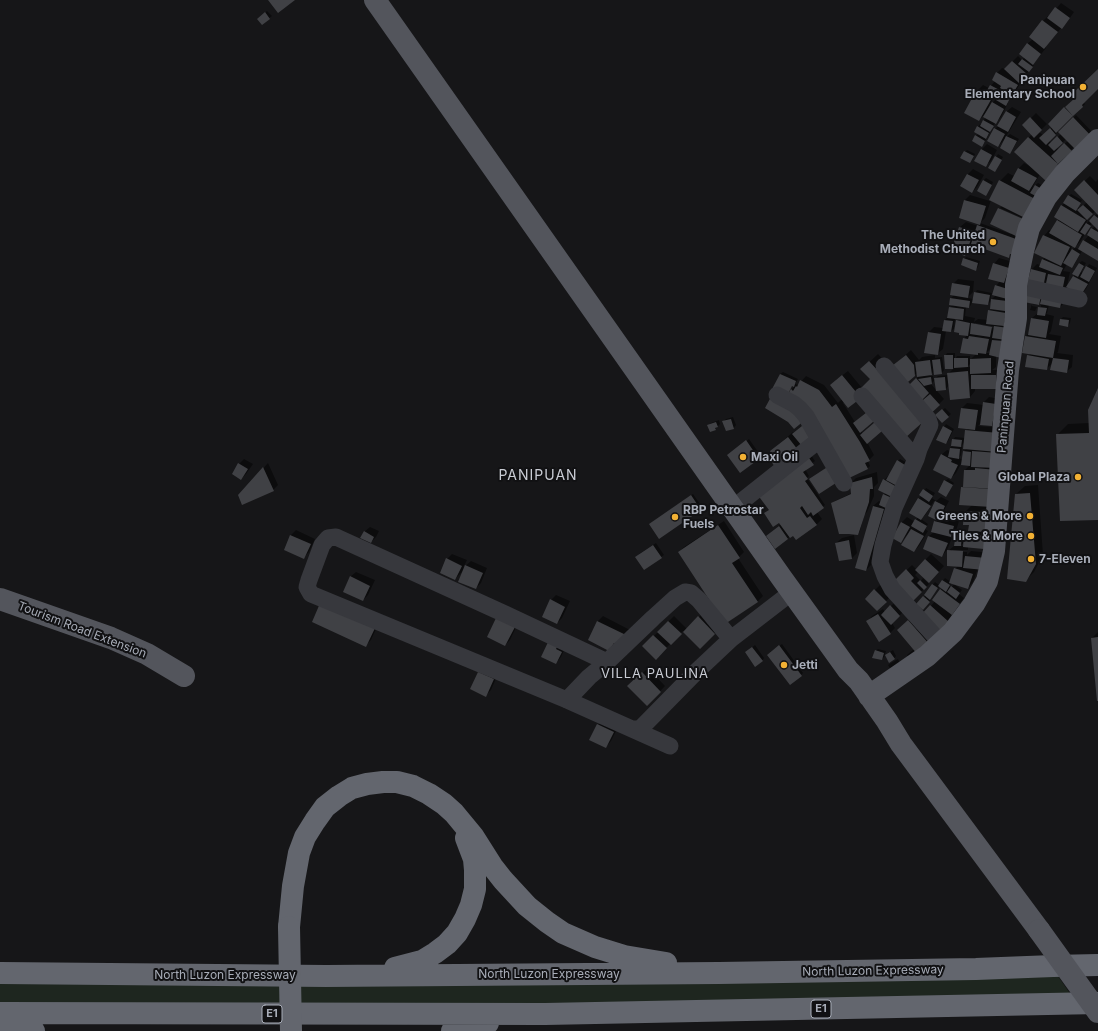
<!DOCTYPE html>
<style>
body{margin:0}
canvas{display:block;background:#161618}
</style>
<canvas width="1098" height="1031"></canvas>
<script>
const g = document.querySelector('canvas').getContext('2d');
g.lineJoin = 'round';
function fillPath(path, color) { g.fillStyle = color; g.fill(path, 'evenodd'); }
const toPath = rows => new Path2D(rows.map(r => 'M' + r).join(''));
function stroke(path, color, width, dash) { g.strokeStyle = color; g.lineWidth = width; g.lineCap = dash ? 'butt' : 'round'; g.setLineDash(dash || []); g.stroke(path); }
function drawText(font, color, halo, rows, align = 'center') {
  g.font = font + ' Inter,sans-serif'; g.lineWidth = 4; g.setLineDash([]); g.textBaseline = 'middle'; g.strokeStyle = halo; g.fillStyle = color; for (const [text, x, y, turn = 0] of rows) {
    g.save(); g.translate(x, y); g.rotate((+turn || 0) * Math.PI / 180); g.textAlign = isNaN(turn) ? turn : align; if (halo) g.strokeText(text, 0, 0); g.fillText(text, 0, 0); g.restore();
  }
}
fillPath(toPath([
 [1055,972,1073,998,766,1005,0,1006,0,981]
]), '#1e261f');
fillPath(toPath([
 [1061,3,1074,12,1067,22,1062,27,1045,47,1046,48,1038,58,1033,64,1034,65,1022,79,1023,79,1017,89,1007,102,1008,103,1001,117,995,123,984,143,976,136,978,134,978,127,980,124,981,125,986,117,987,112,979,120,978,90,983,85,989,88,995,81,997,73,1002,68,1005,69,1018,56,1022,60,1025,57,1027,44,1033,39,1043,21,1048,16,1049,17],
 [995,95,998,97,989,106],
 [267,11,272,16,262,24,258,19],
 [1098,70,1098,88,1083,102,1085,104,1056,131,1058,132,1049,140,1051,143,1061,134,1059,132,1076,115,1096,136,1080,155,1040,174,1032,188,1038,183,1047,188,1025,219,1000,208,1002,206,991,200,985,218,980,223,1011,234,1011,233,999,208,1000,208,1000,210,1021,229,1015,236,1017,236,1011,254,1009,257,972,244,970,250,965,255,953,251,960,227,966,222,978,226,980,224,965,200,970,195,990,201,1000,181,1008,173,1014,176,1019,168,1024,163,1032,167,1016,152,1032,134,1024,125,1036,113,1047,124,1039,132,1043,135,1052,127,1049,124,1076,97],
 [1066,139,1068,141,1058,149,1057,148],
 [1074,147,1076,149,1065,156],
 [1012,107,1021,112,1005,138,1010,134,1019,139,1010,153,1005,139,998,146,995,129,999,125,1006,112],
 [987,144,997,150,991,161,985,166,976,160,982,149],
 [967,150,975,154,972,160,965,152],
 [998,154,1003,157,995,171,996,157],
 [973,169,984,175,977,187,972,192,961,186,968,174],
 [1090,176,1096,182,1098,179,1098,260,1082,251,1074,265,1067,264,1063,271,1070,272,1067,286,1062,291,1065,302,1060,307,1049,305,1047,313,1046,314,1054,316,1051,331,1049,334,1061,336,1058,352,1057,353,1073,355,1072,367,1066,372,1053,363,1046,369,1028,356,1031,353,1026,336,1029,333,1032,318,1038,313,1039,307,1041,307,1041,305,1043,304,1042,301,1038,305,1032,304,1033,303,1031,270,1037,264,1040,265,1043,259,1045,257,1044,236,1049,230,1051,231,1059,219,1062,206,1069,196,1071,194,1082,200,1078,207,1080,209,1087,202,1075,190],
 [1095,211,1098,213,1090,221,1089,221,1085,225,1088,219],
 [1092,223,1095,226,1092,229,1089,235,1084,241,1079,250,1075,247,1070,252,1072,246,1075,247,1080,242],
 [986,178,993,182,988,192,984,180],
 [966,257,980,261,978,267,975,270,964,259],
 [999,258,1013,262,1010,326,996,356,996,367,992,370,1001,370,1001,382,975,388,975,391,970,397,949,385,946,389,935,380,931,384,944,399,939,404,865,393,844,402,843,403,855,422,872,407,861,431,874,455,868,461,870,466,868,468,811,408,795,428,780,374,783,372,798,379,795,384,798,385,806,376,824,385,838,403,842,399,836,380,848,371,862,388,871,379,862,369,878,354,891,368,911,350,919,360,922,357,935,355,935,358,942,357,944,370,942,373,934,371,930,376,933,376,934,380,938,376,948,375,948,374,954,368,946,368,945,356,947,353,955,353,955,359,957,356,970,356,970,360,976,354,964,339,967,335,957,321,959,319,955,318,954,329,951,331,946,331,943,349,937,354,929,332,934,327,943,328,945,320,947,318,950,307,953,305,951,298,954,295,953,284,958,279,974,281,973,292,967,298,974,299,975,293,977,290,992,293,990,301,996,295,996,286,1000,281,994,264],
 [992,300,992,308,989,311,988,320,978,319,974,322,975,318,965,316,966,307,969,307,971,305,972,302,988,304],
 [975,323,997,327,997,329,975,325],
 [991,348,990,353,986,353],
 [971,363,971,367,967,367],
 [918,372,918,377,908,387,905,383],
 [792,385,795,386,789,392],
 [1082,261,1086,263,1081,272,1083,273,1089,264,1097,268,1086,289,1081,294,1068,286,1075,274,1079,263],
 [1032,304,1032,306,1037,307,1035,311,1030,310],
 [1063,317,1071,318,1070,323,1068,326,1061,319],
 [1098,390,1098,519,1057,435,1068,424,1089,423],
 [989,397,1000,399,997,420,992,425,980,424,978,426,1004,428,989,542,968,547,968,550,952,550,952,552,967,552,967,555,971,551,991,553,978,568,973,582,968,588,952,583,949,586,951,588,954,584,962,590,959,594,964,598,951,615,953,617,944,626,931,606,935,601,942,588,940,586,930,598,931,600,923,609,918,604,926,595,925,594,935,582,939,585,945,578,951,582,955,569,958,566,948,551,954,546,956,546,956,534,959,532,964,532,964,536,969,531,970,524,965,512,972,505,962,488,964,486,965,470,970,465,964,451,967,448,965,442,960,447,962,447,961,455,959,458,963,460,956,473,951,478,941,455,947,450,950,451,950,448,952,446,953,440,955,437,965,438,966,431,968,429,962,408,967,403,984,405,984,402],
 [965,542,964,546,960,546],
 [945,408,951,414,942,422,936,415],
 [733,417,736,425,734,428,724,421,726,419],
 [719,420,720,424,715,429,709,425,711,423],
 [946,424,954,429,948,441,946,443,944,427],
 [793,432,794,433,817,432,798,449,772,452,777,446],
 [749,439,761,456,740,471,728,455],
 [809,452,815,461,805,469,809,476,807,478,825,505,817,512,822,519,817,524,796,539,793,535,788,538,767,536,781,524,770,510],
 [244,459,253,464,246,474,241,479,239,464],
 [900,459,910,464,888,507,871,565,866,570,873,506,879,501,881,502,884,495,886,493,884,480,889,475,890,475,898,461],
 [268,463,278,485,273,490,239,495],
 [877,472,878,483,874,487,874,496,867,512,864,515,860,531,858,534,832,504,835,501,852,493,851,483,856,478],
 [948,479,954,483,946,495,945,481],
 [1038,485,1043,555,1034,572,1026,580,1016,494,1025,486],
 [926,488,935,493,932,498,936,501,941,497,949,501,941,516,959,521,956,531,950,537,952,538,947,550,942,556,929,536,934,532,935,521,937,519,936,502,934,501,926,514,921,519,928,524,925,529,928,531,919,546,914,551,907,535,901,542,894,538,902,522,907,517,915,522,918,517,910,513],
 [693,494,702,507,700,509,650,524],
 [724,521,744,552,738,558,763,596,758,601,726,623,679,552,684,547],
 [370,527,379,531,376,537,371,542,364,532],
 [296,530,315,539,309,552,304,557,285,549,291,535],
 [854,535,857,553,852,558,836,543,842,538],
 [656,543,664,555,661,557,639,554],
 [452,554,467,560,463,568,471,561,487,568,481,583,476,588,463,571,455,579,447,559],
 [931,554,944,566,935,576,918,572,915,575,921,581,923,578,929,584,911,602,893,583,912,565,916,569],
 [356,572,375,580,368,595,363,600,350,577],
 [880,585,891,596,877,610,866,599],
 [556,595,570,601,562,618,557,623,551,600],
 [896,601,905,610,892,623,895,628,890,633,867,622,872,616,883,609,885,612],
 [704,612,720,628,700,648,683,631,656,658,644,646,674,616,687,629],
 [914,615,934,639,913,662,907,655,914,649,903,625],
 [603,616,630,630,609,650,589,639,598,621],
 [497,618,519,621,510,640,505,645],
 [380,620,371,640,366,645,313,621],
 [1098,632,1098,702,1092,638],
 [550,641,566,646,561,657,556,663],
 [782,644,803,673,801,675,770,652],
 [755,645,764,658,762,661,749,650],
 [878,649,886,651,884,657,882,659,875,651],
 [893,650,896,656,894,659,888,653],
 [898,659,901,666,892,672,888,665,891,663],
 [648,668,665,686,647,705,629,686],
 [498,674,491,690,486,695,471,688],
 [603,719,618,727,611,741,606,747,598,725]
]), '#0007');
fillPath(toPath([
 [268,0,295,0,278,13],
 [1055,7,1070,18,1062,29,1047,18],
 [265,12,270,19,262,25,257,19],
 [1042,20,1058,32,1044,49,1029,37],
 [1027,43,1041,54,1033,65,1019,54],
 [1022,59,1033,67,1029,72,1018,64],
 [1012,61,1027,74,1019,83,1004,69],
 [1098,69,1098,89,1082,105,1083,107,1073,116,1065,107,1075,98,1072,94],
 [996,72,1018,85,1012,95,1000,88,1001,86,992,80],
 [990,85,1011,96,1006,106,996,100,997,98,986,92],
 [977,89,992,98,979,121,964,113],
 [992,102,1004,109,996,124,983,117],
 [1064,107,1073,116,1056,133,1048,124],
 [1006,111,1016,117,1008,132,997,126],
 [1030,117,1042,130,1034,138,1022,125],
 [1073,117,1094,139,1079,153,1058,132],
 [983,120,994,126,990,132,980,126],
 [977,126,989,133,986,139,974,132],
 [994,128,1005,134,998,147,987,141],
 [1050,128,1056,135,1046,145,1039,138],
 [975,135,985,141,982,147,972,141],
 [1006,136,1017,141,1010,154,1000,148],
 [1057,136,1063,143,1054,151,1048,145],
 [1028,137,1058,164,1056,167,1058,165,1046,181,1014,152],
 [1064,143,1072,151,1058,164,1051,156],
 [981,149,992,155,986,167,974,161],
 [964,151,974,156,970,163,960,158],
 [995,156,1002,160,995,172,988,168],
 [1018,168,1037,178,1029,191,1011,181],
 [967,174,979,180,972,193,960,186],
 [983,180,992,185,986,196,977,191],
 [999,180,1037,200,1027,219,989,200],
 [1084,180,1098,195,1098,215,1074,190],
 [1035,185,1045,191,1041,199,1030,193],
 [1068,195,1081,203,1076,211,1063,203],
 [964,200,986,206,980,225,959,218],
 [1061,205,1086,220,1078,232,1054,217],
 [1083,205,1093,214,1087,220,1077,210],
 [998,208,1023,219,1016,236,990,224],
 [1094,215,1098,218,1098,230,1089,221],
 [1057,220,1082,235,1075,248,1049,233],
 [1086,223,1091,226,1085,235,1080,232],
 [977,225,1016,239,1016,256,1010,254,1009,258,971,244],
 [959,227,974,231,965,256,951,251],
 [1091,228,1098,232,1098,242,1087,235],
 [1043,235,1070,247,1061,266,1034,253],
 [1083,240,1098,249,1098,261,1078,249],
 [1072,249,1080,254,1072,268,1063,263],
 [963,258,978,263,976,271,961,265],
 [1042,259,1063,268,1060,275,1039,267],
 [993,263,1009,268,1004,283,988,279],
 [1079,263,1084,266,1078,277,1072,274],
 [1086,266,1095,271,1089,282,1080,277],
 [1031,269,1046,273,1043,288,1027,284],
 [1048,274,1065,277,1062,292,1045,288],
 [1073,276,1088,284,1081,295,1066,287],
 [952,283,970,286,968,298,950,295],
 [995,285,1014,291,1011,300,992,295],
 [1027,289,1042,292,1039,305,1024,302],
 [974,292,990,295,988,305,972,303],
 [1043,292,1062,299,1060,308,1040,304],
 [950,298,970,301,969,308,949,305],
 [991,299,1007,301,1005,311,990,309],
 [949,307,964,309,963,320,947,318],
 [1038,307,1047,308,1045,316,1037,315],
 [988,310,1006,313,1004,326,986,324],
 [1031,318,1049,321,1046,338,1028,335],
 [1060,319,1069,320,1068,327,1059,325],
 [944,320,953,321,951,332,942,331],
 [956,320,970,323,968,336,959,335,959,333,954,332],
 [971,323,992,327,990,337,970,334],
 [994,326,1008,328,1006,340,992,338],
 [928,332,941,334,938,355,924,353],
 [969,336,989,339,986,354,978,353,978,355,960,353,963,338,968,339],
 [1025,336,1056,341,1053,358,1022,353],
 [992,340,1004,341,1001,358,989,355],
 [906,355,914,365,915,376,902,387,888,369],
 [944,355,953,355,953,369,945,369],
 [1027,355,1049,359,1047,370,1025,367],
 [954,358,968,358,968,367,954,368],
 [991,358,991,373,970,374,970,359],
 [1053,358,1069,360,1067,373,1050,370],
 [940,359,942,374,934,375,932,360],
 [930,360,932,375,917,377,915,362],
 [869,361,924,421,905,438,860,389,870,379,860,369],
 [968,371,970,398,950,400,947,373],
 [780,374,796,381,794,387,792,386,787,396,772,389],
 [842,375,861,398,848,408,830,385],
 [971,375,996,375,996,389,971,389],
 [931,377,932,384,924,386,918,379],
 [945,377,946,390,936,391,934,378],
 [916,378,929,393,917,405,904,390],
 [800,380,819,390,832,407,836,404,860,442,870,461,865,463,868,469,847,479,787,396,791,389,793,391,796,386,797,387],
 [1098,388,1098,520,1060,521,1056,434,1089,433,1088,410],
 [930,394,940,405,927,417,917,405],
 [772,395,805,420,794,429,788,422,765,408],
 [983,402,996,404,992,426,980,425],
 [961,408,978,410,975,430,958,428],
 [942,409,949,417,942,423,935,415],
 [867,412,874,421,860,433,853,423],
 [731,419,734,429,726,431,722,421],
 [716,422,718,427,715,428,716,430,710,432,707,425],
 [807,422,815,435,802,446,792,434],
 [875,422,882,431,867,444,860,435],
 [943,426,952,431,946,444,936,440],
 [965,430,999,433,998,452,963,449],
 [788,437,798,450,776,468,767,456,771,453,770,451],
 [952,439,962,440,961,447,951,446],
 [746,440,759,459,740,473,727,455],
 [950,448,960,449,959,459,948,457],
 [963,451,971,452,970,466,961,465],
 [972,451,998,453,997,468,971,467],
 [806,454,814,465,803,472,808,479,805,481,824,508,813,516,811,512,808,515,802,506,800,508,807,518,810,516,817,525,796,540,793,536,790,538,779,523,773,527,764,513,769,510,757,494],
 [941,454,952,460,951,462,958,465,951,479,933,470],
 [897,460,908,467,897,486,886,480],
 [238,463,248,469,241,480,232,474],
 [829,466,839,481,819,494,809,479],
 [263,467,274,491,242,505,238,495],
 [975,468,997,470,996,489,963,487,964,470,975,470],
 [872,477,873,489,870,489,869,502,858,535,849,534,839,534,831,503,851,494,850,483],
 [883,479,897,487,892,497,878,490],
 [944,480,953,485,946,497,938,492],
 [961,487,990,489,992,507,959,505],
 [923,489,933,496,929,502,919,495],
 [1030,493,1036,564,1026,582,1007,579,1015,494],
 [883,494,892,498,888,509,879,505],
 [691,495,701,510,659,539,649,524],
 [918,498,931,506,921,520,909,513],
 [935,501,945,506,938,521,928,516],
 [873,506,884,509,866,571,855,568],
 [964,511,983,512,983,514,987,515,986,532,968,531,969,525,963,525],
 [915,519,927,526,923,533,911,526],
 [934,521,954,526,951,537,931,532],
 [901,522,910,527,901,543,892,538],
 [718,525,740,558,732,563,758,602,725,624,678,552],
 [779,526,788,539,775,549,766,536],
 [911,529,924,536,914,552,901,545],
 [364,531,374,537,371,543,360,538],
 [956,534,962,534,961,546,954,546],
 [964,534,985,536,984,549,963,547],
 [290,535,311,544,304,559,284,550],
 [928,536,948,543,942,557,923,549],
 [849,540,852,559,839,561,835,543],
 [653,545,662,558,644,570,635,557],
 [947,550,963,551,962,567,947,566],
 [965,556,986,558,985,570,963,568],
 [446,558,462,566,455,580,440,573],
 [925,559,939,572,929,583,915,570],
 [465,565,483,573,476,589,458,582],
 [954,568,973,574,968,589,949,583],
 [906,569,914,578,911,581,922,592,911,603,892,583],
 [350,576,370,586,363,601,343,592],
 [920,580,927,587,924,590,917,583],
 [942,580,950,585,946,592,938,586],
 [932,584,938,588,930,600,924,595],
 [951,586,960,593,956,599,947,592],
 [874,589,887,602,877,611,865,599],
 [940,589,960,604,952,615,932,600],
 [923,596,930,602,923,610,916,604],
 [550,599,565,607,557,624,542,617],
 [321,601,376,626,366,647,312,622],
 [890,605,900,616,891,625,881,615],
 [930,605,949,622,939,633,920,616],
 [878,614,891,634,879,642,866,621],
 [698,616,715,634,700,649,683,632],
 [496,618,515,627,505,646,487,637],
 [908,620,930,645,918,655,897,630],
 [597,621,626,635,620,646,614,643,609,651,588,640],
 [668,621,682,634,671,645,657,632],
 [653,635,667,648,656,660,642,646],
 [1098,637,1098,701,1097,701,1091,638],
 [549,640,558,645,556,649,562,652,556,664,541,657],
 [779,645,802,676,790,685,767,655],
 [752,647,763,661,755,667,745,652],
 [875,650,884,653,882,660,872,658],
 [890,652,895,659,889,663,885,655],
 [478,672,494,679,486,697,470,689],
 [642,672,661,692,647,706,627,686],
 [597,724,614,732,606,748,589,740]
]), '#404145');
stroke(toPath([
 [1016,285,1079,299],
 [884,366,928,419,930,425,919,449,916,459,894,508,883,545,880,562,885,576,892,589,941,643],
 [777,395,794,404,800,409,806,416,844,483],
 [862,396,916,459],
 [732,509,819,440],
 [607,662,505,614,336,537,328,538,322,545,309,580,307,587,311,594,567,700,670,746],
 [567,700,589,677,607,662,653,618,675,598,685,592,691,593,699,600,731,639],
 [633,729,639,729,643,726,697,671,731,639,792,592]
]), '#37383d', 17);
stroke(toPath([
 [375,0,781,577,848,670,859,681,887,721,901,744,1039,930],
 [0,599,111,638,147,654,184,676],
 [869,696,927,656,953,632,974,604,987,581,994,551,1008,370,1016,318,1016,285,1023,251,1029,228,1046,197,1065,173,1098,140]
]), '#53555c', 22);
stroke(toPath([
 [289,927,293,886,299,853,305,837,315,821,325,807,339,796,352,788,367,784,383,782,397,782,413,786,429,794,444,804,454,813,473,836,492,866,503,880,527,906,547,922,563,933,595,947,624,956,666,963],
 [395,968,422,961,435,953,447,944,457,933,465,919,471,905,475,889,475,870,474,859,466,838],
 [0,973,326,976,719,973,976,969,1053,966,1098,965],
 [0,1013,545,1014,1098,1003],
 [0,1025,34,1031],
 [452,1031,488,1023]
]), '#63666e', 22);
stroke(toPath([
 [1039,930,1098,1012]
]), '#53555c', 22);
stroke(toPath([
 [289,927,291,1031]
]), '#63666e', 22);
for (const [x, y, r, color] of [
 [1083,87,4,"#f2b134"],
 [993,242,4,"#f2b134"],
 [743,457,4,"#f2b134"],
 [1078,477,4,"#f2b134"],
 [1030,516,4,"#f2b134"],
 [675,517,4,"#f2b134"],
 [1031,536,4,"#f2b134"],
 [1031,559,4,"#f2b134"],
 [784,665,4,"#f2b134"]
]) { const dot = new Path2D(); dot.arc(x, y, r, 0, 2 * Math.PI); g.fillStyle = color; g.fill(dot); stroke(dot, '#111113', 1.5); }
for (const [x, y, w] of [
 [821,1009,20],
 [272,1014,20]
]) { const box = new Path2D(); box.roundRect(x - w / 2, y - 9, w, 18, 3); g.fillStyle = '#111113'; g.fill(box); stroke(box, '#a8adb8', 1); }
drawText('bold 11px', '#a8adb8', null, [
 ["E1",821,1009],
 ["E1",272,1014]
]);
drawText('bold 12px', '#a8adb8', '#111113', [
 ["Panipuan",1075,80],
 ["Elementary School",1075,94],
 ["The United",985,235],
 ["Methodist Church",985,249],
 ["Maxi Oil",751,457,"left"],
 ["Global Plaza",1070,477],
 ["RBP Petrostar",683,510,"left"],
 ["Fuels",683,524,"left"],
 ["Greens & More",1022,516],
 ["Tiles & More",1023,536],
 ["7-Eleven",1039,559,"left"],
 ["Jetti",792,665,"left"]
], 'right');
drawText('12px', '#a8adb8', '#111113', [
 ["Paninpuan Road",1006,407,-85],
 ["Tourism Road Extension",82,630,21],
 ["North Luzon Expressway",873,971,-1],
 ["North Luzon Expressway",549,974],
 ["North Luzon Expressway",225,975]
]);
g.letterSpacing = '1px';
drawText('13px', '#c9ccd4', '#111113', [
 ["VILLA PAULINA",655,674]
]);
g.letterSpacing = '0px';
g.letterSpacing = '1px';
drawText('14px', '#c9ccd4', '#111113', [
 ["PANIPUAN",538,476]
]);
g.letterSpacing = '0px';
</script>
